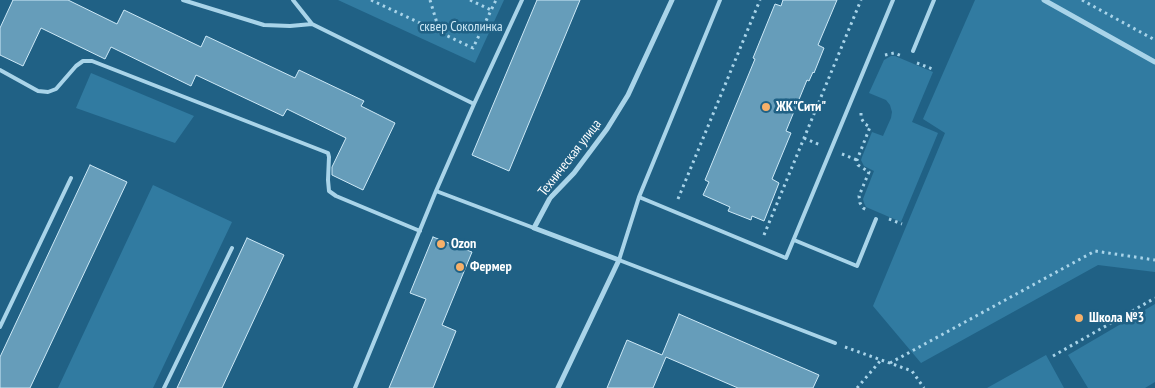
<!DOCTYPE html>
<meta charset="utf-8">
<style>
body{margin:0}
canvas{display:block;background:#206185}
</style>
<canvas width="1155" height="388"></canvas>
<script>
const g = document.querySelector('canvas').getContext('2d');
g.lineJoin = 'round';
function fillPath(path, color) { g.fillStyle = color; g.fill(path, 'evenodd'); }
const toPath = rows => new Path2D(rows.map(r => 'M' + r).join(''));
function stroke(path, color, width, dash) { g.strokeStyle = color; g.lineWidth = width; g.lineCap = dash ? 'butt' : 'round'; g.setLineDash(dash || []); g.stroke(path); }
function drawText(font, color, halo, rows, align = 'center') {
  g.font = font + ' "PT Sans Narrow",sans-serif'; g.lineWidth = 5; g.setLineDash([]); g.textBaseline = 'middle'; g.strokeStyle = halo; g.fillStyle = color; for (const [text, x, y, turn = 0] of rows) {
    g.save(); g.translate(x, y); g.rotate((+turn || 0) * Math.PI / 180); g.textAlign = isNaN(turn) ? turn : align; if (halo) g.strokeText(text, 0, 0); g.fillText(text, 0, 0); g.restore();
  }
}
fillPath(toPath([
 [338,0,504,0,475,63],
 [975,0,1155,0,1155,272,1098,265,921,363,873,306,945,133,923,119],
 [891,56,895,56,933,72,912,122,938,133,901,222,866,207,864,203,863,199,874,171,864,166,861,160,862,157,872,132,883,136,891,118,892,112,890,105,886,100,869,93,884,60],
 [91,73,194,116,175,143,76,108],
 [153,185,232,222,153,388,58,388],
 [1155,304,1155,382,1145,388,1088,388,1068,355],
 [1046,355,1064,388,987,388]
]), '#317ba1');
const building = toPath([
 [13,0,68,0,117,24,124,10,201,47,206,36,295,78,299,70,364,101,361,106,395,123,363,190,332,175,332,167,346,138,287,109,283,116,196,75,191,86,111,47,105,59,41,28,23,66,0,55,0,28,13,0],
 [537,0,580,0,509,171,472,155,537,0],
 [783,0,837,0,818,45,824,48,814,73,813,72,809,81,807,80,786,131,791,133,772,179,779,183,764,221,752,216,751,220,728,211,730,207,703,195,709,182,705,180,755,59,753,58,775,4,781,6,783,0],
 [90,165,127,182,30,388,0,388,0,357,90,165],
 [433,237,472,252,442,325,456,331,433,388,389,388,426,299,410,293,433,237],
 [247,238,284,255,222,388,177,388,247,238],
 [679,314,819,375,813,388,738,388,666,357,653,388,607,388,627,340,662,355,679,314]
]);
fillPath(building, '#669dba');
stroke(building, '#cde9f7', 1);
stroke(toPath([
 [371,0,473,48,496,0],
 [430,0,440,33],
 [470,0,491,10],
 [1082,0,1155,40],
 [885,55,894,53,902,56],
 [917,63,935,70],
 [861,113,861,118,865,124,870,127,857,160,858,165,869,172,859,196,860,203,863,208,867,210],
 [804,138,820,145],
 [842,154,857,160],
 [678,199,760,0],
 [889,219,902,224],
 [764,235,861,0],
 [845,347,912,371,924,388],
 [1053,356,1155,298],
 [890,363,1095,251,1155,260],
 [857,388,881,360]
]), '#a9d4e9', 3, [2.5, 4]);
stroke(toPath([
 [183,0,264,25,290,26,312,24,474,104],
 [293,0,312,24],
 [720,0,639,197,786,258,893,0],
 [913,51,934,0],
 [0,70,38,91,48,92,56,89,76,66,83,61,92,61,328,153,329,157,328,180,329,191,336,196,420,231],
 [436,191,534,228],
 [639,197,619,260,835,343],
 [794,240,857,266,876,219],
 [0,327,71,178],
 [164,388,232,248],
 [355,388,436,191,474,104,522,0]
]), '#a9d4e9', 4);
stroke(toPath([
 [1044,0,1155,62],
 [558,388,619,260,534,228,550,198,574,173,607,129,628,95,672,0]
]), '#a9d4e9', 5);
for (const [x, y, r, color] of [
 [766,107,5,"#f7b069"],
 [441,244,5,"#f7b069"],
 [460,267,5,"#f7b069"],
 [1079,318,5,"#f7b069"]
]) { const dot = new Path2D(); dot.arc(x, y, r, 0, 2 * Math.PI); g.fillStyle = color; g.fill(dot); stroke(dot, '#206185', 2); }
drawText('14px', '#cde9f7', '#206185', [
 ["сквер Соколинка",461,27]
]);
drawText('bold 14px', '#fff', '#206185', [
 ["ЖК\"Сити\"",776,107],
 ["Ozon",451,244],
 ["Фермер",470,267],
 ["Школа №3",1089,318]
], 'left');
drawText('14px', '#fff', '#206185', [
 ["Техническая улица",570,158,-52]
]);
</script>
